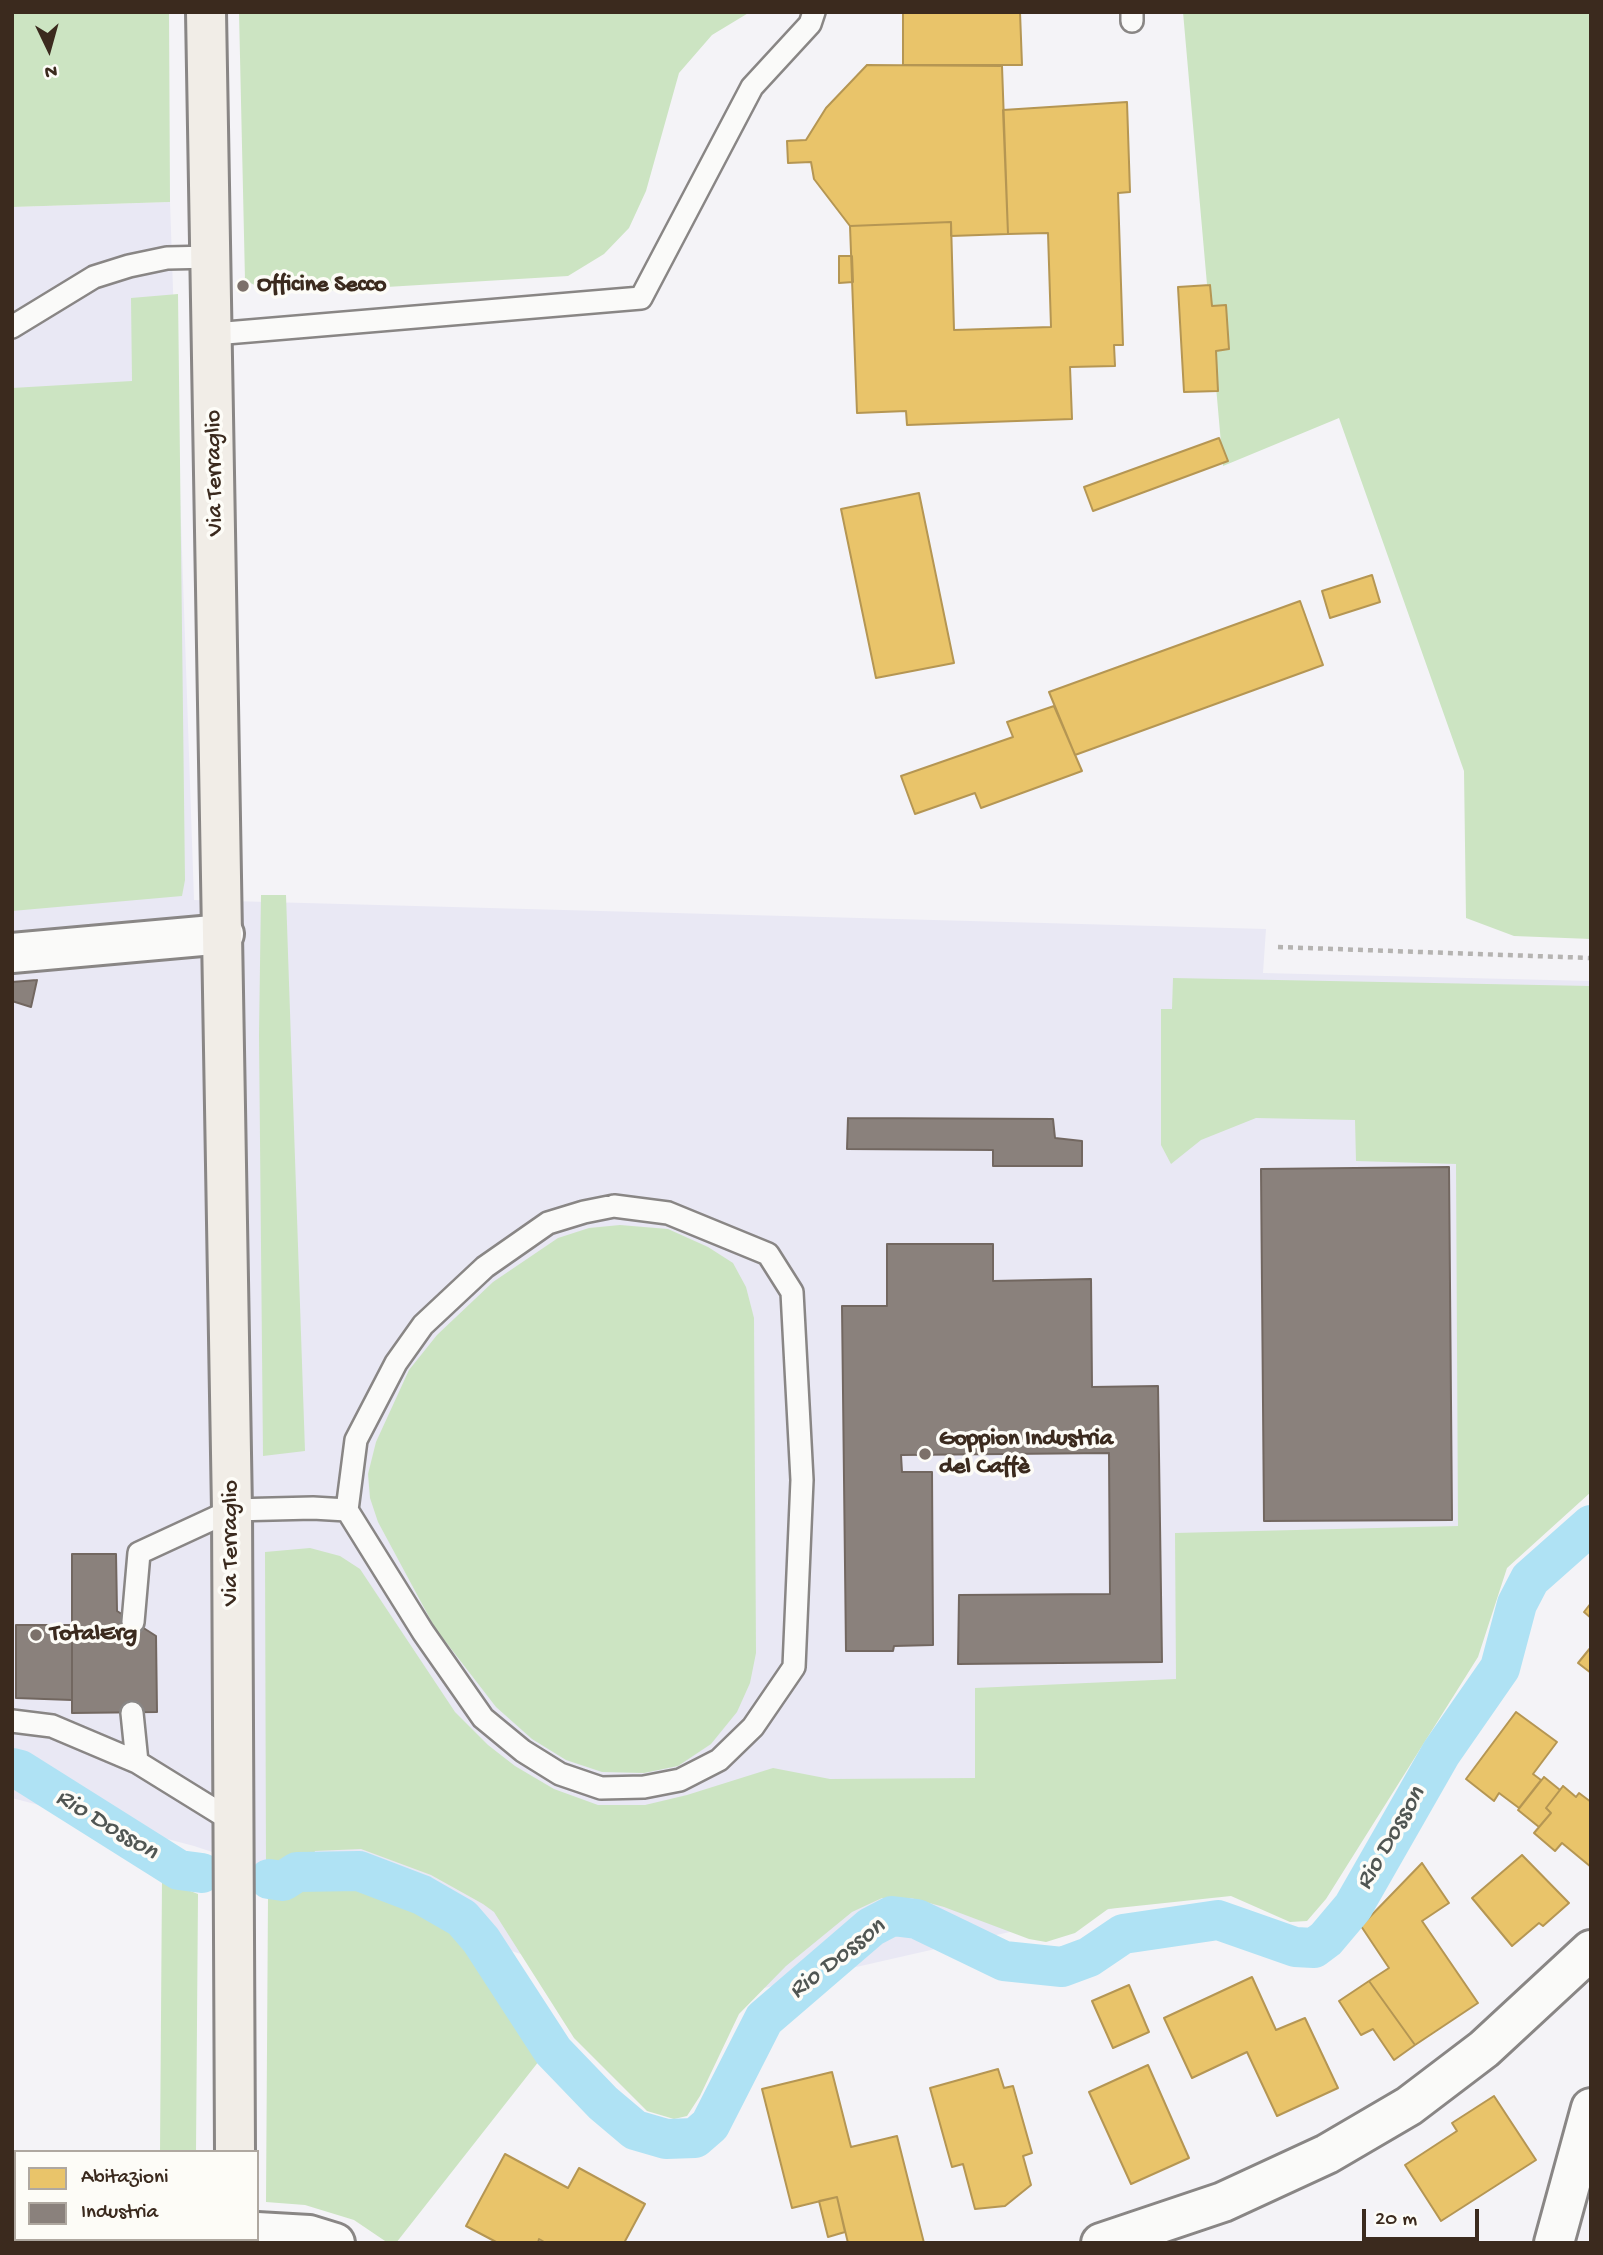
<!DOCTYPE html>
<meta charset="utf-8">
<style>
body{margin:0}
#map{position:relative;width:1603px;height:2255px;overflow:hidden;background:#f4f3f7;font-family:"Gochi Hand",sans-serif}
canvas{display:block}
.frame{position:absolute;inset:0;border:14px solid #3b2a1e;pointer-events:none}
.legend{position:absolute;left:14px;top:2150px;width:245px;height:91px;box-sizing:border-box;background:#fdfcf7;border:2px solid #afa8a0;margin:0;padding:9px 12px;list-style:none;font-size:21px;color:#3b2a1e}
.legend li{display:flex;align-items:center;gap:14px;height:35px}
.legend b{width:35px;border:2px solid #afa8a0}
.north{position:absolute;left:14px;top:14px;width:70px;height:70px;-webkit-text-stroke:5px #fdfcf7;paint-order:stroke;rotate:175deg;font-size:19px;font-weight:700;line-height:28px;text-align:center;color:#3b2a1e}
.north::after{content:'';display:block;margin:auto;width:24px;height:32px;background:#3b2a1e;clip-path:polygon(50% 0,100% 100%,50% 72%,0 100%)}
.scale{position:absolute;left:1362px;top:2209px;width:117px;height:32px;box-sizing:border-box;border:4px solid #3b2a1e;border-top:0;padding-left:9px;font-size:21px;line-height:24px;white-space:nowrap;color:#3b2a1e;-webkit-text-stroke:5px #fdfcf7;paint-order:stroke}
</style>
<div id="map">
<canvas width="1603" height="2255"></canvas>
<div class="frame"></div>
<ul class="legend">
<li><b style="height:19px;background:#e9c46a"></b>Abitazioni</li>
<li><b style="height:19px;background:#8a817c"></b>Industria</li>
</ul>
<div class="north">N</div>
<div class="scale">20 m</div>
</div>
<script>
const g = document.querySelector('canvas').getContext('2d');
g.lineJoin = 'round';
function fillPath(path, color) { g.fillStyle = color; g.fill(path, 'evenodd'); }
const toPath = rows => new Path2D(rows.map(r => 'M' + r).join(''));
function stroke(path, color, width, dash) { g.strokeStyle = color; g.lineWidth = width; g.lineCap = dash ? 'butt' : 'round'; g.setLineDash(dash || []); g.stroke(path); }
function drawText(font, color, halo, rows, align = 'center') {
  g.font = font + ' "Gochi Hand",sans-serif'; g.lineWidth = 7; g.setLineDash([]); g.textBaseline = 'middle'; g.strokeStyle = halo; g.fillStyle = color; for (const [text, x, y, turn = 0] of rows) {
    g.save(); g.translate(x, y); g.rotate((+turn || 0) * Math.PI / 180); g.textAlign = isNaN(turn) ? turn : align; if (halo) g.strokeText(text, 0, 0); g.fillText(text, 0, 0); g.restore();
  }
}
fillPath(toPath([
 [170,202,194,900,1266,929,1263,973,1591,981,1591,1480,1509,1543,1334,1858,681,2007,194,1846,12,1798,12,207]
]), '#e9e8f4');
fillPath(toPath([
 [12,12,169,12,170,202,12,207],
 [239,12,750,12,712,35,679,73,646,191,629,228,604,254,568,276,271,294,245,280],
 [1183,12,1591,12,1591,939,1514,936,1466,918,1464,771,1339,418,1223,466],
 [178,294,185,880,182,896,12,911,12,388,132,381,131,298],
 [261,895,286,895,305,1451,263,1456,259,1035],
 [1173,978,1591,986,1591,1492,1507,1568,1478,1657,1326,1899,1307,1921,1290,1922,1231,1896,1108,1909,1075,1933,1046,1942,1029,1939,944,1907,911,1898,882,1898,852,1912,786,1966,739,2014,700,2096,687,2116,674,2119,647,2111,574,2038,494,1912,483,1904,431,1875,361,1849,315,1851,312,1861,266,1868,265,1552,310,1548,340,1556,360,1569,455,1712,488,1745,515,1766,554,1789,598,1805,645,1805,687,1795,773,1768,830,1779,975,1778,975,1688,1176,1679,1175,1533,1458,1526,1456,1164,1356,1161,1355,1120,1256,1118,1201,1140,1171,1164,1161,1145,1161,1009,1172,1009],
 [620,1225,668,1229,708,1247,733,1263,746,1287,754,1318,756,1653,750,1683,737,1712,711,1744,678,1766,644,1773,602,1772,566,1760,532,1739,496,1707,435,1628,378,1522,370,1498,368,1474,376,1442,409,1370,437,1335,493,1282,558,1238,589,1228],
 [162,1880,198,1894,196,2152,160,2152],
 [356,1885,408,1904,442,1922,478,1959,539,2061,396,2243,388,2243,354,2220,305,2205,266,2202,268,1896,287,1896,309,1887]
]), '#cce4c2');
const homes = toPath([
 [903,12,1020,12,1022,65,903,65,903,12],
 [867,65,1002,66,1008,234,951,236,951,222,850,226,814,179,811,162,788,163,787,141,806,140,826,108,867,65],
 [1127,102,1130,192,1118,193,1123,345,1114,345,1115,366,1070,367,1072,419,907,425,906,411,857,413,850,226,951,222,954,330,1051,327,1048,233,1008,234,1003,110,1127,102],
 [839,256,852,256,853,282,839,283,839,256],
 [1210,285,1212,306,1226,305,1229,349,1216,351,1218,391,1184,392,1178,287,1210,285],
 [1219,438,1228,461,1093,511,1084,487,1219,438],
 [919,493,954,663,876,678,841,509,919,493],
 [1372,575,1380,602,1330,618,1322,591,1372,575],
 [1300,601,1323,665,1075,755,1049,692,1300,601],
 [1054,706,1082,771,981,808,975,793,915,814,901,776,1013,737,1007,722,1054,706],
 [1591,1603,1591,1618,1584,1612,1591,1603],
 [1591,1647,1591,1673,1578,1663,1591,1647],
 [1516,1712,1557,1742,1533,1774,1541,1780,1519,1808,1499,1793,1494,1801,1466,1779,1516,1712],
 [1544,1777,1560,1790,1546,1808,1551,1813,1539,1827,1518,1810,1544,1777],
 [1563,1786,1576,1797,1579,1793,1591,1802,1591,1867,1562,1843,1555,1851,1534,1833,1551,1813,1546,1808,1563,1786],
 [1522,1855,1569,1903,1543,1926,1539,1923,1512,1946,1472,1898,1522,1855],
 [1422,1863,1449,1903,1422,1921,1478,2003,1415,2045,1369,1981,1389,1968,1361,1926,1422,1863],
 [1252,1977,1276,2030,1305,2018,1338,2088,1277,2116,1247,2052,1192,2078,1164,2018,1252,1977],
 [1369,1981,1415,2045,1394,2060,1373,2029,1361,2035,1339,2001,1369,1981],
 [1129,1985,1149,2032,1113,2048,1092,2001,1129,1985],
 [1148,2065,1189,2158,1131,2184,1089,2092,1148,2065],
 [998,2069,1004,2088,1013,2086,1032,2153,1023,2156,1031,2185,1005,2206,975,2209,963,2164,952,2167,930,2088,998,2069],
 [832,2072,851,2147,897,2136,924,2243,848,2243,837,2197,792,2208,762,2089,832,2072],
 [1494,2096,1536,2160,1441,2221,1405,2165,1457,2131,1452,2123,1494,2096],
 [505,2154,568,2188,579,2168,645,2204,624,2243,546,2243,539,2239,538,2243,498,2243,466,2226,505,2154],
 [837,2197,845,2232,828,2237,819,2201,837,2197]
]);
fillPath(homes, '#e9c46a');
stroke(homes, '#b59653', 2);
const industry = toPath([
 [37,980,31,1007,12,1001,12,982,37,980],
 [848,1118,1053,1119,1055,1138,1082,1141,1082,1166,993,1166,993,1150,847,1149,848,1118],
 [1449,1167,1452,1520,1264,1521,1261,1169,1449,1167],
 [887,1244,993,1244,993,1281,1091,1279,1092,1387,1158,1386,1162,1662,958,1664,959,1595,1110,1594,1109,1453,901,1455,902,1472,932,1472,933,1645,894,1646,893,1651,846,1651,842,1306,887,1306,887,1244],
 [72,1554,116,1554,117,1611,156,1636,157,1712,72,1713,72,1554],
 [16,1625,72,1625,72,1700,16,1698,16,1625]
]);
fillPath(industry, '#8a817c');
stroke(industry, '#726760', 2);
stroke(toPath([
 [12,1768,20,1770,179,1870,202,1873],
 [269,1879,283,1881,297,1872,359,1871,422,1895,462,1918,481,1940,553,2051,603,2103,635,2130,666,2139,695,2138,710,2125,764,2019,871,1927,892,1916,917,1919,1004,1961,1062,1967,1089,1957,1123,1934,1218,1920,1295,1947,1314,1948,1326,1939,1353,1907,1441,1753,1500,1668,1517,1604,1530,1579,1591,1525]
]), '#afe2f4', 40);
const lane = toPath([
 [1132,12,1132,21],
 [12,327,94,277,129,266,167,258,212,257],
 [214,334,641,298,752,87,810,24,814,12],
 [614,1206,668,1213,768,1254,792,1292,802,1480,794,1667,753,1727,719,1760,680,1780,644,1787,601,1788,560,1774,523,1751,483,1718,423,1632,347,1510,356,1440,396,1363,423,1325,485,1267,548,1223,584,1212,614,1206],
 [133,1622,139,1553,232,1510,313,1508,347,1510],
 [132,1713,137,1762,234,1822],
 [12,1721,52,1726,137,1762]
]);
const street = toPath([
 [12,953,224,934],
 [257,2232,309,2235,335,2243],
 [1101,2243,1223,2202,1327,2154,1409,2106,1484,2049,1591,1950],
 [1554,2243,1591,2108]
]);
const primary = toPath([
 [206,12,232,1510,235,2152],
 [235,2243,235,2239]
]);
stroke(lane, '#898685', 26);
stroke(street, '#898685', 44);
stroke(primary, '#898685', 44);
stroke(toPath([
 [1278,947,1591,958]
]), '#b5b3b1', 4.5, [5, 5]);
stroke(lane, '#fafaf9', 21);
stroke(street, '#fafaf9', 38);
stroke(primary, '#f1ede7', 38);
for (const [x, y, r, color] of [
 [243,286,7,"#7c706a"],
 [925,1454,7,"#7c706a"],
 [36,1635,7,"#7c706a"]
]) { const dot = new Path2D(); dot.arc(x, y, r, 0, 2 * Math.PI); g.fillStyle = color; g.fill(dot); stroke(dot, '#fdfcf7', 2.5); }
drawText('bold 24px', '#3b2a1e', '#fdfcf7', [
 ["Officine Secco",257,286],
 ["Goppion Industria",939,1440],
 ["del Caffè",939,1468],
 ["TotalErg",50,1635]
], 'left');
drawText('24px', '#3b2a1e', '#fdfcf7', [
 ["Via Terraglio",216,473,-91],
 ["Via Terraglio",232,1543,-90]
]);
drawText('italic 26px', '#505653', '#fdfcf7', [
 ["Rio Dosson",106,1826,31],
 ["Rio Dosson",1392,1839,-60],
 ["Rio Dosson",838,1960,-38]
]);
</script>
